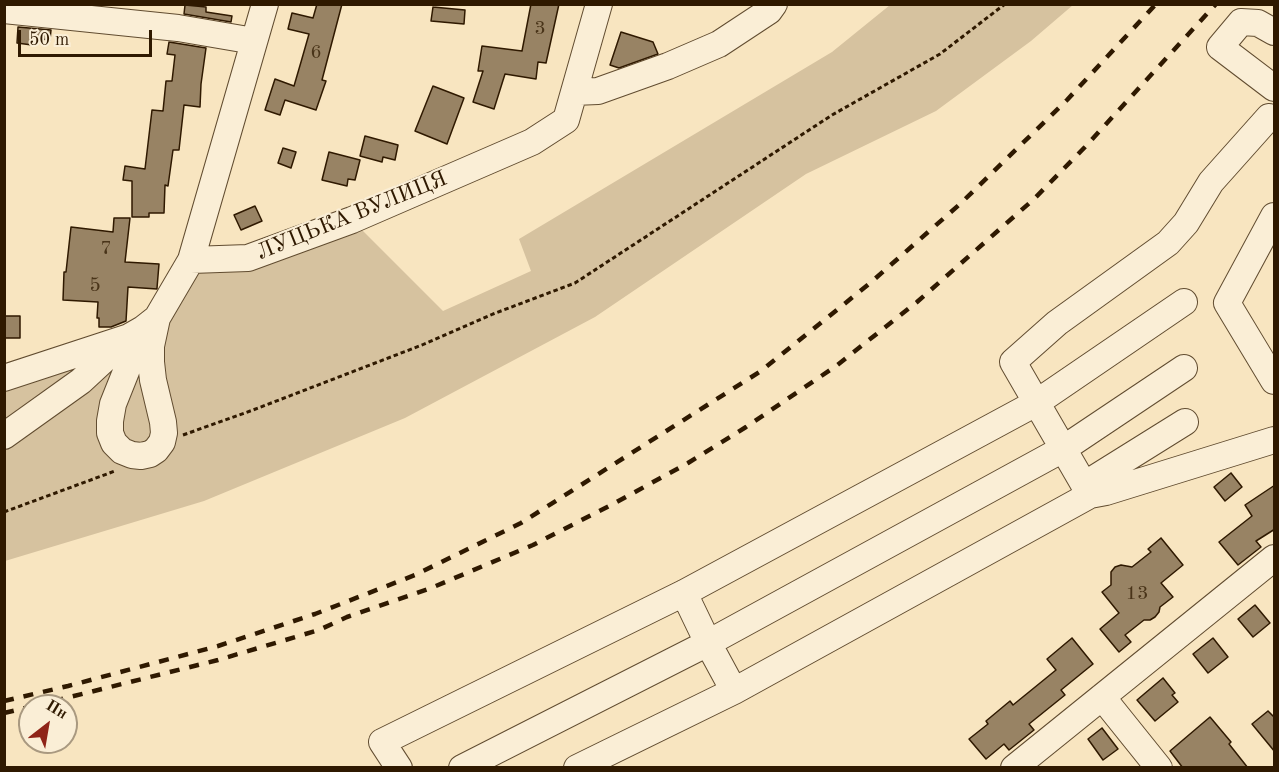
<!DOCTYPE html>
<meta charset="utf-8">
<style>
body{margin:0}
#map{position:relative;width:1279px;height:772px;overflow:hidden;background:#f8e5c0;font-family:"Old Standard TT",serif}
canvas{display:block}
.frame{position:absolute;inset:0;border:6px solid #2f1900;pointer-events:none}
.north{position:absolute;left:18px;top:694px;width:60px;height:60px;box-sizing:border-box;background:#faeed6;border:2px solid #a99980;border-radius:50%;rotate:31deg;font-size:16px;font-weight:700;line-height:24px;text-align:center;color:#2f1900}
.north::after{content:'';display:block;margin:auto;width:21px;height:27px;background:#8f2418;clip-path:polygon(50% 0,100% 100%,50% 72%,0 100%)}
.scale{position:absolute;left:18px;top:30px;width:134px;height:27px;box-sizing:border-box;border:3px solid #2f1900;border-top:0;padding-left:8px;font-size:18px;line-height:21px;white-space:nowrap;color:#2f1900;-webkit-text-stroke:4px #faeed6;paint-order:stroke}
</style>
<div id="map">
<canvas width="1279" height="772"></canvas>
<div class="frame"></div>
<div class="north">Пн</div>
<div class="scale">50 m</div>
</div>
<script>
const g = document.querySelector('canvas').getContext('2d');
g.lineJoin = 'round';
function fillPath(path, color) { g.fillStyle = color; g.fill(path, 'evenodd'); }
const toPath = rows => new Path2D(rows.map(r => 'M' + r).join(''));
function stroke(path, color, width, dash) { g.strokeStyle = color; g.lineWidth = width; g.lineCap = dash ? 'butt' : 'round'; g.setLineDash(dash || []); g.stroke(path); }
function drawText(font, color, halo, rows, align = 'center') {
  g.font = font + ' "Old Standard TT",serif'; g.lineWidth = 4.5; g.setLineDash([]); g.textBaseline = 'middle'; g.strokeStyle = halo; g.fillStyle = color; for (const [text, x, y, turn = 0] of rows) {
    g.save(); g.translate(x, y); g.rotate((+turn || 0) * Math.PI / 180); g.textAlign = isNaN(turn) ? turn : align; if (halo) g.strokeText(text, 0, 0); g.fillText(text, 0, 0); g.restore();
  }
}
fillPath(toPath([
 [890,5,1073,5,1031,41,936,111,806,174,595,317,405,418,204,501,5,561,4,446,125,349,102,428,152,463,158,343,194,274,248,264,357,225,443,311,531,271,519,239,832,52],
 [76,359,81,373,5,428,4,383],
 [139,361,153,433,148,443,137,446,120,432,121,399]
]), '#d6c29f');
const building = toPath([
 [317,4,342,4,322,80,326,81,316,110,285,100,280,115,265,110,275,79,294,86,301,62,309,34,288,29,292,13,313,18,317,4],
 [531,4,559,4,546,63,538,62,536,79,505,74,494,109,473,102,483,71,478,71,482,46,522,51,531,4],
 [185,5,206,7,206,12,232,16,231,22,184,14,185,5],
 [433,7,465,10,464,24,431,21,433,7],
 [18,27,51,30,50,40,32,38,32,45,17,43,18,27],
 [621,32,653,42,658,54,619,68,610,65,621,32],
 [169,42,206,48,201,84,200,107,184,105,179,150,173,150,168,186,165,185,164,213,149,213,149,217,132,217,132,181,123,180,125,166,145,169,152,110,163,111,166,81,172,81,175,55,167,54,169,42],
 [433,86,464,98,447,144,415,131,433,86],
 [365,136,398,145,395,160,383,157,382,162,360,156,365,136],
 [283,148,296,152,291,168,278,163,283,148],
 [329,152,360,160,355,180,348,179,347,186,322,180,329,152],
 [255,206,262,221,241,230,234,215,255,206],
 [114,218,130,218,125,262,159,264,157,288,157,289,128,287,126,321,111,327,99,327,99,318,97,318,98,302,63,300,64,272,66,272,71,227,113,232,114,218],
 [4,316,20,316,20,338,4,338,4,316],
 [1231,473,1242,487,1225,501,1214,487,1231,473],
 [1275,485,1275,529,1256,541,1261,547,1238,565,1219,542,1252,516,1245,505,1275,485],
 [1161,538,1183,565,1161,583,1173,597,1160,607,1159,612,1155,617,1150,620,1144,620,1125,635,1131,642,1119,652,1100,629,1119,613,1102,592,1111,585,1111,572,1115,567,1121,565,1132,567,1151,552,1148,549,1161,538],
 [1255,605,1270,623,1253,637,1238,619,1255,605],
 [1072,638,1093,664,1061,690,1065,695,1029,724,1034,730,1009,750,1004,744,986,759,969,739,988,724,986,721,1010,701,1013,705,1056,670,1047,659,1072,638],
 [1213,638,1228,657,1208,673,1193,654,1213,638],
 [1163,678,1175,693,1172,695,1178,702,1155,721,1137,700,1163,678],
 [1268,711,1275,718,1275,752,1252,724,1268,711],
 [1210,717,1231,742,1229,744,1248,768,1183,768,1170,751,1210,717],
 [1102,728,1118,749,1103,760,1088,739,1102,728]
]);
fillPath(building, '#988364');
stroke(building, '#2f1900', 1.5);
const minor = toPath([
 [4,10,178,28,254,41],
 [1274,32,1258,23,1241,22,1220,47,1274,88],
 [574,92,598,91,668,66,719,44,769,11,774,4],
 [1274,216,1227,303,1274,381],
 [191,260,248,258,352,220,532,142,566,120,599,4],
 [143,329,113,404,110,421,110,433,114,443,122,451,132,455,141,456,150,454,156,450,162,442,164,433,163,422,153,380,151,362,151,346,157,318],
 [4,378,129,337,143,329,157,318,191,260,265,4],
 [4,436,81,381,122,343],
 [1084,485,1185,422],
 [1090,495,1013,362,1057,323,1168,243,1186,223,1211,182,1269,117],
 [684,593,708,643,734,691],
 [1102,697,1159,768],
 [399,768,382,742,684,593,1036,403,1184,302],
 [462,768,708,643,1063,449,1184,368],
 [577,768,734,691,1090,495,1106,492,1274,440],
 [1014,768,1274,558]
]);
stroke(minor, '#614c30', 28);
stroke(toPath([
 [183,435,253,410,422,345,493,314,575,283,832,115,940,54,1005,4],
 [4,512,115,471]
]), '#2f1900', 3, [4.5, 3]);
stroke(minor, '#faeed6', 26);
stroke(toPath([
 [4,701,68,686,218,646,315,614,415,575,521,523,761,371,869,284,960,204,1067,100,1156,4],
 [34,706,218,660,319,630,347,617,431,588,533,545,613,504,688,463,746,427,836,366,917,302,1034,199,1085,147,1216,4],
 [4,713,30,707]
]), '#2f1900', 4.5, [10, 10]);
drawText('20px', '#493419', null, [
 ["3",540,29],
 ["6",316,53],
 ["7",106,249],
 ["5",95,286],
 ["13",1137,594]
]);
drawText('22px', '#2f1900', '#faeed6', [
 ["ЛУЦЬКА ВУЛИЦЯ",352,216,-22]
]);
</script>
